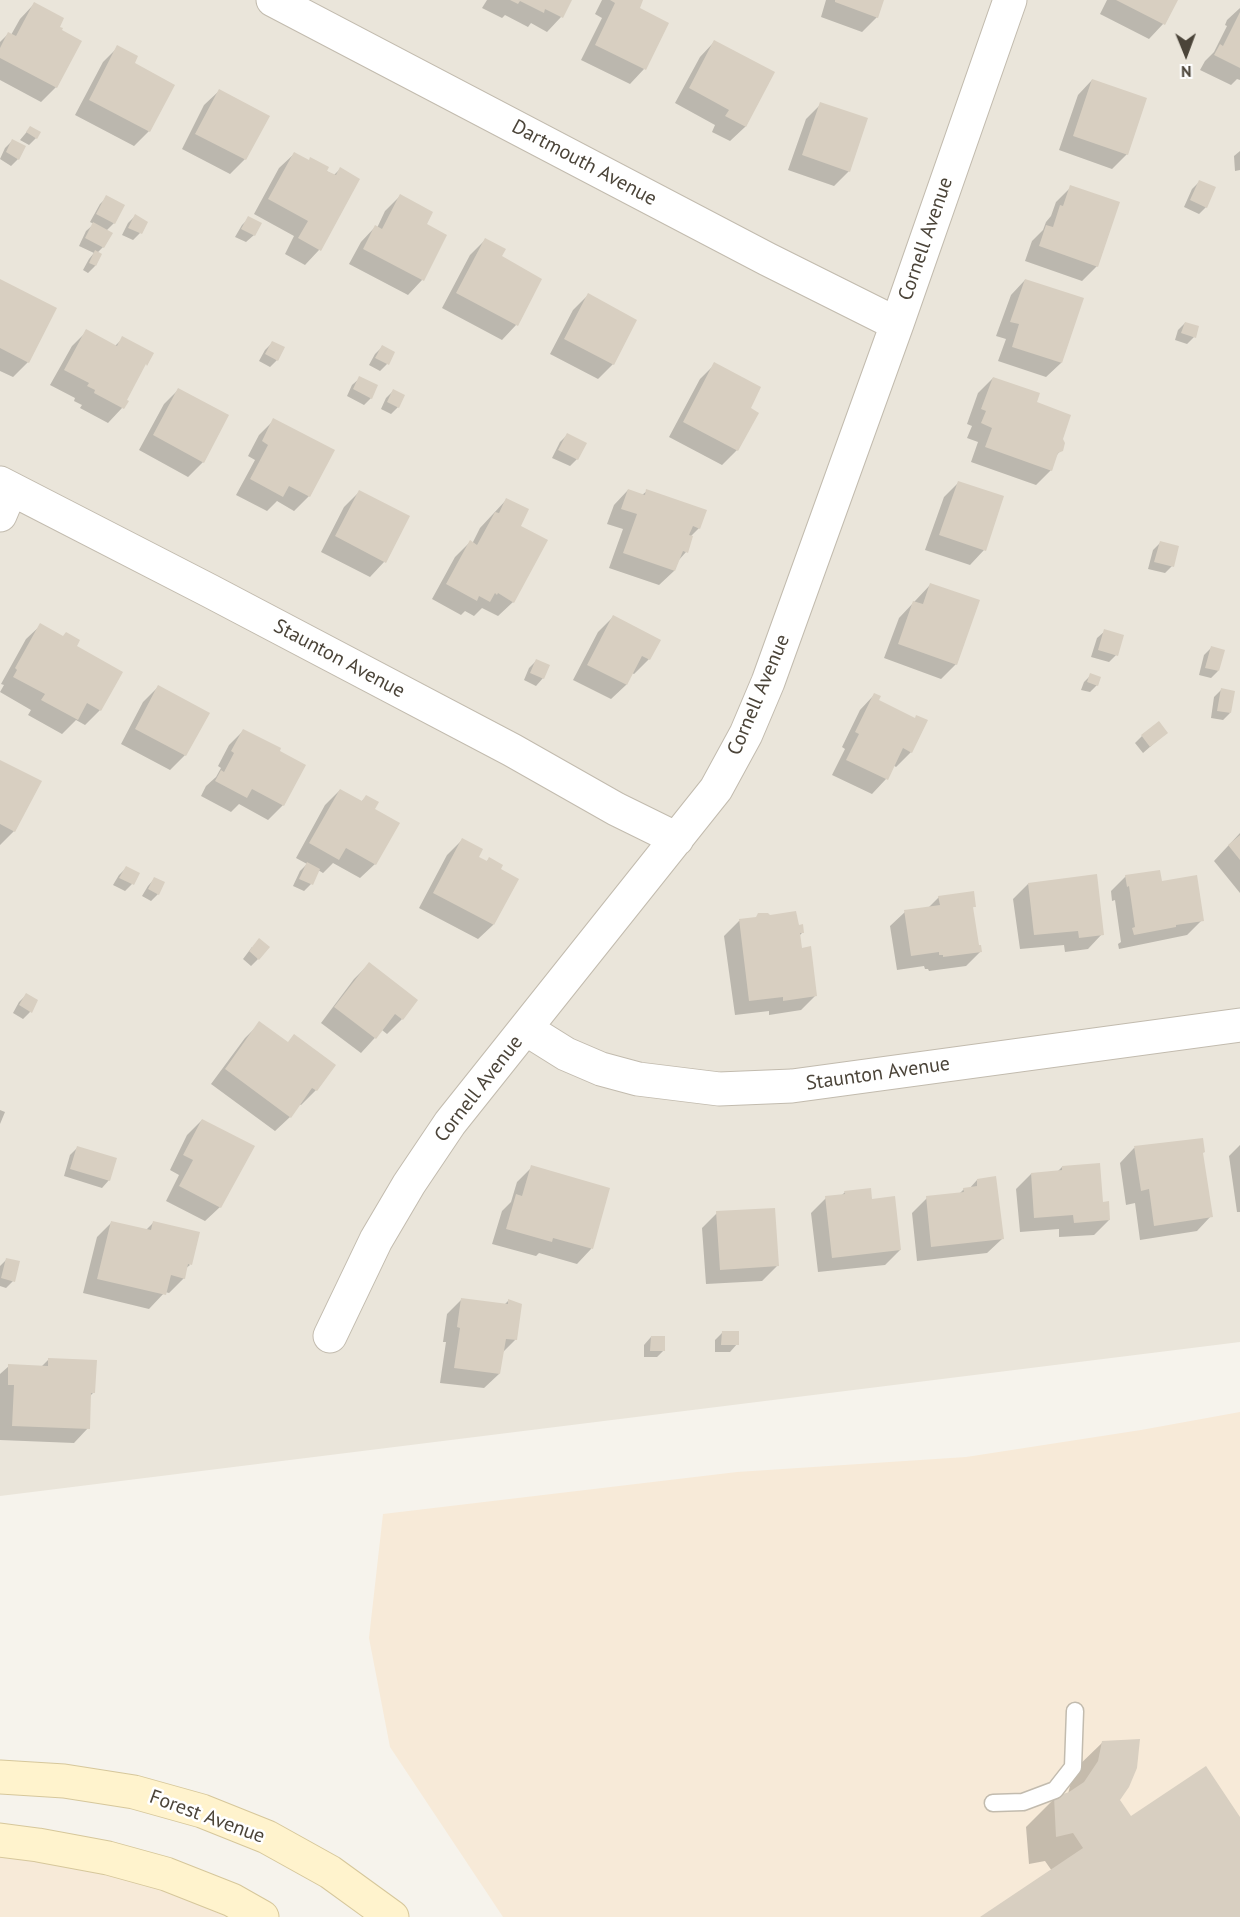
<!DOCTYPE html>
<style>
body{margin:0}
#map{position:relative;width:1240px;height:1917px;overflow:hidden;background:#f6f3ec;font-family:"PT Sans",sans-serif}
canvas{display:block}
.north{position:absolute;left:1156px;top:24px;width:60px;height:60px;-webkit-text-stroke:4px #fff;paint-order:stroke;rotate:179deg;font-size:16px;font-weight:700;line-height:24px;text-align:center;color:#4b4439}
.north::after{content:'';display:block;margin:auto;width:21px;height:27px;background:#4b4439;clip-path:polygon(50% 0,100% 100%,50% 72%,0 100%)}
</style>
<div id="map">
<canvas width="1240" height="1917"></canvas>
<div class="north">N</div>
</div>
<script>
const g = document.querySelector('canvas').getContext('2d');
g.lineJoin = 'round';
function fillPath(path, color) { g.fillStyle = color; g.fill(path, 'evenodd'); }
const toPath = rows => new Path2D(rows.map(r => 'M' + r).join(''));
function stroke(path, color, width, dash) { g.strokeStyle = color; g.lineWidth = width; g.lineCap = dash ? 'butt' : 'round'; g.setLineDash(dash || []); g.stroke(path); }
function drawText(font, color, halo, rows, align = 'center') {
  g.font = font + ' "PT Sans",sans-serif'; g.lineWidth = 5; g.setLineDash([]); g.textBaseline = 'middle'; g.strokeStyle = halo; g.fillStyle = color; for (const [text, x, y, turn = 0] of rows) {
    g.save(); g.translate(x, y); g.rotate((+turn || 0) * Math.PI / 180); g.textAlign = isNaN(turn) ? turn : align; if (halo) g.strokeText(text, 0, 0); g.fillText(text, 0, 0); g.restore();
  }
}
fillPath(toPath([
 [0,0,1240,0,1240,1342,0,1496]
]), '#eae5da');
fillPath(toPath([
 [1240,1412,1240,1917,503,1917,390,1747,369,1638,383,1514,737,1472,966,1457,1141,1430],
 [0,1840,262,1917,0,1917]
]), '#f7ead8');
fillPath(toPath([
 [487,0,570,0,561,17,547,32,531,23,528,27,505,15,502,18,482,8],
 [602,0,642,0,638,9,644,69,630,84,581,60,602,18,595,14],
 [826,0,883,0,877,17,862,32,821,17],
 [1107,0,1176,0,1163,24,1149,39,1100,14],
 [34,4,58,28,56,87,41,102,0,80,0,42,8,34,11,35,20,19],
 [1240,8,1240,80,1237,79,1231,85,1200,70,1205,61,1214,52,1227,26,1225,25,1227,20],
 [714,42,773,72,745,127,730,141,712,132,715,125,675,103,700,57],
 [118,47,133,63,149,131,134,146,75,115,103,62],
 [1092,80,1127,154,1112,169,1059,150,1078,95],
 [219,91,245,159,230,174,182,149,204,105],
 [821,104,849,171,834,186,788,170,806,119],
 [30,128,36,138,29,145,20,140],
 [12,141,18,159,11,166,0,159,5,148],
 [1240,151,1240,170,1235,171,1234,156],
 [294,154,334,175,340,169,358,179,319,250,305,265,285,254,294,236,254,214,279,168],
 [1199,182,1206,207,1199,214,1184,207,1192,189],
 [1071,187,1097,266,1082,281,1025,261,1032,241,1043,230,1046,222,1051,216,1056,202],
 [400,196,425,224,422,280,408,295,349,264,361,242,375,227,377,228,385,211],
 [107,197,114,223,106,231,103,247,97,253,100,254,95,266,88,273,83,270,89,259,94,253,79,246,86,231,94,224,90,222,100,204],
 [135,216,140,233,133,240,122,235,128,223],
 [249,218,254,235,246,242,235,237,242,225],
 [485,240,500,257,516,325,502,340,442,308,470,255],
 [0,280,55,309,28,362,13,377,0,371],
 [1025,280,1082,299,1061,363,1046,377,998,361,1006,339,996,336,1011,295],
 [588,295,613,364,598,379,550,354,573,310],
 [1185,323,1194,337,1187,344,1175,340,1178,330],
 [87,331,115,346,123,338,152,354,141,369,125,400,127,402,122,408,108,423,80,408,82,405,74,401,75,398,50,385,72,346],
 [272,343,277,360,270,367,259,361,265,350],
 [382,347,393,353,387,364,380,371,369,365,375,354],
 [715,364,749,409,737,450,722,465,669,437,700,379],
 [360,378,371,398,364,405,347,396,352,385],
 [993,378,1035,403,1061,440,1061,450,1056,456,1051,470,1036,485,971,462,978,442,967,438,972,426,967,424,978,393],
 [179,389,203,462,188,477,139,450,164,404],
 [393,391,398,407,391,414,381,409,386,398],
 [274,420,309,496,294,511,277,501,267,511,236,495,255,460,248,456,259,435],
 [567,435,577,459,570,466,552,458,560,442],
 [958,483,984,550,970,565,925,550,944,497],
 [628,490,642,495,647,491,699,528,690,537,686,552,678,561,674,571,659,585,609,568,623,529,607,524,614,505],
 [359,492,408,517,384,562,370,577,321,552,344,507],
 [507,499,519,526,513,602,498,616,482,608,474,616,465,611,461,615,432,599,455,557,470,542,472,544,480,528],
 [1160,543,1172,566,1165,573,1148,569,1153,550],
 [931,584,956,664,941,679,884,658,899,618],
 [613,617,649,659,634,674,632,673,626,685,611,699,573,680,598,632],
 [41,625,75,647,100,710,85,725,76,720,62,734,28,715,31,710,0,692,4,685,1,684,26,639],
 [1105,631,1116,655,1109,662,1091,657,1097,638],
 [1211,648,1218,671,1211,678,1199,675,1204,655],
 [536,661,543,678,536,686,524,680,529,668],
 [1091,675,1097,685,1090,692,1081,690,1084,682],
 [158,687,185,755,170,770,121,744,143,702],
 [1221,690,1230,713,1223,720,1211,718,1214,697],
 [874,695,911,752,896,767,893,765,886,779,872,794,832,775,845,749,842,747,860,710],
 [244,730,283,805,268,820,239,804,231,812,201,796,206,786,216,777,221,768,218,766,229,745],
 [1142,736,1159,739,1143,753,1135,743],
 [0,761,14,831,0,845],
 [340,790,361,802,366,797,375,864,360,878,333,863,323,873,318,870,311,884,304,891,293,886,300,871,307,864,296,858,325,805],
 [1240,833,1240,893,1214,861],
 [462,840,477,857,486,862,489,859,493,925,478,939,419,908,447,855],
 [126,868,138,874,132,884,125,891,113,885,119,875],
 [1126,876,1161,883,1202,920,1187,935,1119,949,1118,944,1121,942,1115,900,1112,901,1111,891],
 [155,878,158,894,151,901,142,896,148,886],
 [1028,884,1102,934,1088,949,1065,952,1064,945,1020,949,1013,899],
 [939,897,974,906,972,909,978,947,981,951,966,966,929,971,928,969,925,969,924,966,897,970,890,926,905,912,928,908],
 [755,919,797,927,803,932,799,936,801,949,816,995,801,1010,769,1015,769,1011,735,1015,724,936,739,921],
 [252,947,258,959,251,966,243,959],
 [369,964,402,1019,387,1034,382,1030,361,1053,321,1023,354,979],
 [26,995,30,1012,23,1019,13,1013,19,1002],
 [260,1023,287,1043,334,1066,316,1090,301,1105,299,1104,290,1117,275,1131,211,1084,245,1038],
 [0,1110,5,1112,0,1124],
 [202,1120,220,1207,205,1221,166,1201,179,1175,170,1170,187,1135],
 [1240,1145,1240,1212,1237,1212,1229,1156],
 [77,1148,109,1180,102,1188,64,1176,70,1155],
 [1134,1148,1202,1153,1211,1216,1197,1231,1140,1240,1135,1203,1126,1205,1120,1163],
 [532,1167,608,1189,591,1249,577,1264,539,1253,536,1256,492,1244,502,1211,511,1202,517,1182],
 [1062,1167,1102,1204,1109,1220,1094,1235,1059,1237,1059,1229,1020,1232,1016,1189,1031,1174,1057,1172],
 [977,1180,1002,1239,987,1253,917,1261,912,1213,927,1198,959,1194,964,1189,969,1189],
 [845,1192,871,1200,900,1250,885,1265,818,1272,811,1213,826,1198,841,1196],
 [717,1213,777,1266,762,1281,706,1284,702,1228],
 [112,1222,146,1230,154,1222,190,1265,185,1269,184,1278,169,1293,165,1292,149,1309,83,1293,97,1237],
 [7,1259,13,1281,6,1288,0,1286,0,1266],
 [462,1299,504,1305,509,1300,516,1339,502,1353,499,1374,484,1388,440,1383,446,1342,443,1342,447,1314],
 [722,1333,737,1344,730,1352,715,1352,715,1340],
 [651,1337,664,1350,657,1357,644,1357,644,1345],
 [48,1360,94,1392,90,1396,88,1428,74,1443,0,1440,0,1374,9,1366,41,1367],
 [1103,1742,1118,1800,1130,1818,1240,1820,1240,1917,983,1917,1052,1871,1045,1861,1029,1864,1026,1827,1054,1799,1068,1794,1074,1770]
]), '#0003');
fillPath(toPath([
 [510,0,572,0,563,18,545,9,544,13,520,1,518,4],
 [610,0,643,0,640,8,669,23,646,70,595,45,615,3],
 [835,0,884,0,878,18,835,2],
 [1116,0,1178,0,1165,25],
 [34,2,64,18,60,27,63,28,62,30,82,41,57,88,0,58,0,48,8,32,16,36],
 [1240,12,1240,68,1214,55,1220,44,1223,46],
 [714,40,775,72,746,127,725,116,729,110,689,88],
 [117,45,138,56,135,63,175,85,150,132,89,100],
 [1092,79,1147,98,1128,155,1073,136],
 [219,89,270,116,246,160,195,134],
 [820,102,868,118,850,172,802,155],
 [30,126,41,132,37,139,26,132],
 [12,139,26,146,19,160,6,152],
 [294,152,309,160,310,157,329,167,327,171,336,175,340,167,360,179,321,251,298,238,308,221,268,199],
 [1199,180,1216,187,1207,208,1190,200],
 [1070,185,1120,202,1098,267,1039,246,1046,225,1053,227,1060,205,1063,206],
 [400,194,433,212,427,224,447,235,424,281,363,249,375,225,382,229],
 [106,195,125,205,115,224,96,214],
 [135,214,148,222,142,234,128,228],
 [248,216,262,223,255,236,241,229],
 [93,222,113,233,104,248,85,238],
 [485,238,506,249,502,256,542,279,518,326,456,293],
 [95,250,102,254,96,266,89,263],
 [0,279,57,308,29,363,0,348],
 [1025,279,1084,298,1062,363,1012,347,1019,324,1010,322],
 [588,293,637,320,614,365,564,339],
 [1185,322,1199,326,1196,338,1181,333],
 [86,329,117,346,122,336,154,353,147,366,146,364,127,400,129,401,124,409,94,393,95,390,87,386,89,383,64,370],
 [272,341,285,347,278,361,265,354],
 [382,345,395,352,389,365,375,358],
 [714,362,761,387,751,408,759,413,738,451,683,422],
 [359,376,378,385,372,399,353,389],
 [993,377,1040,393,1037,402,1071,415,1063,439,1065,443,1063,451,1058,453,1052,471,985,447,992,428,981,423,986,411,981,409],
 [178,388,229,415,204,463,153,435],
 [393,389,405,395,399,408,387,402],
 [273,418,335,450,310,497,289,486,283,497,250,479,268,445,262,441],
 [567,433,587,443,578,460,558,450],
 [958,481,1004,496,986,551,939,535],
 [628,489,645,495,646,489,707,510,700,529,693,526,689,535,693,536,688,553,683,551,675,571,623,553,637,514,621,509],
 [359,490,410,516,386,563,335,536],
 [506,498,529,509,521,526,548,540,514,603,498,593,497,595,495,593,490,602,479,596,477,601,446,584,470,540,477,545,495,512,499,513],
 [1160,541,1179,546,1174,567,1154,562],
 [930,583,980,600,957,665,898,644,913,601,923,604],
 [613,615,661,640,650,660,642,656,627,685,587,665],
 [40,623,63,636,66,632,80,640,77,646,123,672,101,711,87,703,78,720,41,700,45,694,13,677,17,670,15,668],
 [1104,629,1124,635,1118,656,1098,650],
 [1211,646,1225,650,1219,671,1205,668],
 [536,659,550,665,544,679,530,673],
 [1090,673,1101,677,1098,686,1087,682],
 [158,685,210,713,186,756,135,729],
 [1221,688,1235,691,1231,713,1217,711],
 [874,693,881,696,879,700,915,718,916,715,928,720,912,753,903,748,888,780,846,760,859,734,855,732],
 [1159,721,1168,733,1150,747,1141,735],
 [243,729,281,748,280,751,306,765,284,806,252,789,247,798,215,781,221,770,224,772,234,753,231,751],
 [0,760,42,781,15,832,0,824],
 [340,789,362,801,366,795,379,802,375,809,400,823,376,865,346,848,339,860,309,843],
 [1240,835,1240,860,1228,845],
 [462,838,483,849,479,857,487,861,489,857,503,865,501,869,519,879,494,925,433,893],
 [307,862,320,869,313,885,299,879],
 [126,866,140,873,134,885,119,878],
 [1160,870,1162,881,1197,875,1204,921,1176,925,1176,927,1134,935,1132,928,1135,927,1129,886,1127,887,1125,875],
 [1097,874,1104,935,1079,938,1078,931,1034,935,1028,883],
 [154,877,165,882,159,895,148,889],
 [974,891,976,907,973,907,979,945,981,945,982,952,943,957,943,955,939,955,939,952,911,956,904,910,940,905,938,896],
 [796,911,799,925,803,924,804,933,800,933,802,948,811,946,817,996,783,1001,783,997,749,1001,739,919,756,917,758,913,768,913,770,915],
 [259,938,270,947,259,960,249,951],
 [369,962,418,1000,403,1020,395,1014,376,1039,334,1007],
 [26,993,38,1000,32,1013,19,1005],
 [259,1021,288,1042,294,1034,336,1065,317,1091,312,1088,291,1118,225,1069],
 [202,1119,255,1146,221,1208,179,1186,193,1160,183,1155],
 [1203,1138,1205,1152,1203,1153,1213,1217,1154,1226,1149,1189,1141,1191,1134,1146],
 [77,1146,117,1158,110,1181,70,1169],
 [1100,1163,1103,1202,1109,1201,1110,1220,1074,1223,1073,1215,1034,1218,1031,1173,1062,1170,1062,1166],
 [531,1165,610,1188,593,1249,553,1238,552,1242,506,1229,516,1194,522,1196],
 [996,1176,1004,1239,931,1247,926,1196,964,1192,963,1188,977,1186,977,1179],
 [871,1188,872,1199,895,1196,901,1250,832,1258,825,1196,845,1194,844,1191],
 [775,1208,779,1266,720,1270,716,1211],
 [111,1221,151,1230,153,1221,200,1232,192,1265,188,1264,185,1279,171,1275,166,1295,97,1279],
 [6,1258,20,1261,15,1282,1,1278],
 [461,1298,508,1304,508,1299,522,1304,517,1340,506,1339,500,1374,454,1368,460,1328,457,1327],
 [722,1331,739,1331,739,1345,721,1345],
 [651,1336,665,1336,665,1351,650,1351],
 [48,1358,97,1360,95,1393,91,1393,90,1429,12,1426,14,1385,8,1385,8,1364,48,1366],
 [1140,1739,1137,1768,1129,1787,1120,1800,1131,1816,1206,1766,1240,1817,1240,1917,980,1917,1083,1848,1073,1833,1056,1837,1054,1797,1069,1792,1084,1782,1098,1761,1102,1741]
]), '#d8cfc1');
const lane = toPath([
 [993,1803,1023,1802,1055,1790,1073,1767,1075,1711]
]);
const street = toPath([
 [273,0,767,259,897,324],
 [0,483,210,591,512,750,616,809,677,839],
 [0,515,11,489],
 [526,1029,566,1054,601,1069,638,1079,719,1089,792,1086,1240,1025],
 [330,1336,376,1240,409,1184,450,1123,716,789,746,734,768,682,897,324,1010,0]
]);
const secondary = toPath([
 [0,1777,64,1781,134,1792,202,1811,267,1837,330,1872,392,1917],
 [0,1840,38,1845,108,1858,166,1874,232,1900,262,1917]
]);
stroke(lane, '#c2bbae', 19);
stroke(street, '#c2bbae', 35);
stroke(secondary, '#d6c79b', 35);
stroke(lane, '#fff', 16);
stroke(street, '#fff', 33);
stroke(secondary, '#fff3cd', 33);
drawText('20px', '#4b4439', '#fff', [
 ["Dartmouth Avenue",584,163,28],
 ["Cornell Avenue",926,239,-71],
 ["Staunton Avenue",339,659,28],
 ["Cornell Avenue",759,695,-67],
 ["Staunton Avenue",878,1074,-8],
 ["Cornell Avenue",479,1089,-52],
 ["Forest Avenue",207,1817,20]
]);
</script>
